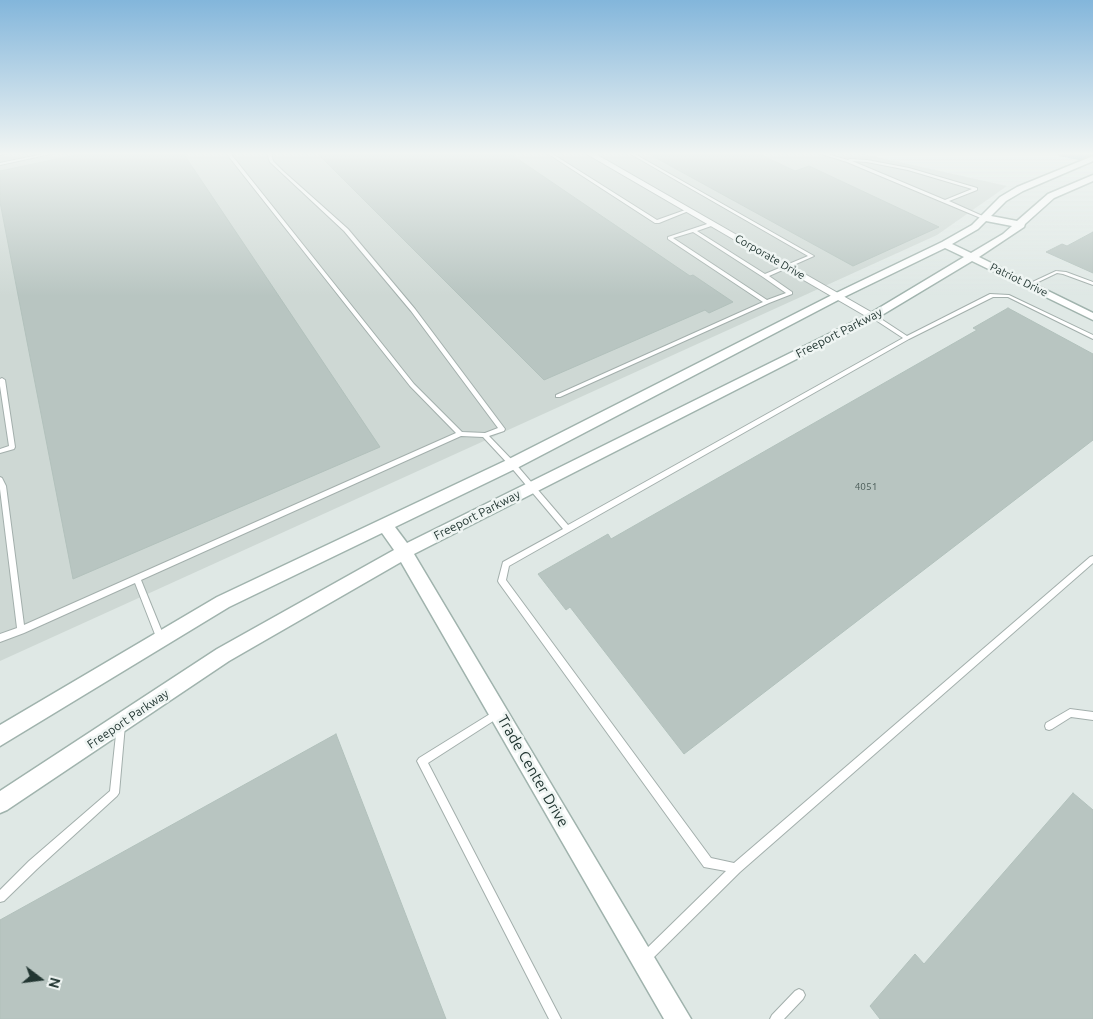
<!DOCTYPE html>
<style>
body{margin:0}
#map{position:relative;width:1093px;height:1019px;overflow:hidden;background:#dfe8e5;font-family:Ubuntu,sans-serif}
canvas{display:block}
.north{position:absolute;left:15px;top:954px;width:50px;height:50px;-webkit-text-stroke:4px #eff5f3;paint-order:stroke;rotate:105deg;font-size:14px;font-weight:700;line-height:20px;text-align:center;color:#223632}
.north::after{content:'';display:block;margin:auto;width:18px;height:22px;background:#223632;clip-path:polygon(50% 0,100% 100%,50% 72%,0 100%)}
</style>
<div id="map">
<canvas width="1093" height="1019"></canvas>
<div class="north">N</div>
</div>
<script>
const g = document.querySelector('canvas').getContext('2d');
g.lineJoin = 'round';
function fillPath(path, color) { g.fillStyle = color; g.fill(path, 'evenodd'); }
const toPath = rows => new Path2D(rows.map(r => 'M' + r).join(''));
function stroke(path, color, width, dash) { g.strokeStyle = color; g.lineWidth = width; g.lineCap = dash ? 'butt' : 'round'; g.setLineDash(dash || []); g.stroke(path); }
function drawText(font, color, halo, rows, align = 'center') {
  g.font = font + ' Ubuntu,sans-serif'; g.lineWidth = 5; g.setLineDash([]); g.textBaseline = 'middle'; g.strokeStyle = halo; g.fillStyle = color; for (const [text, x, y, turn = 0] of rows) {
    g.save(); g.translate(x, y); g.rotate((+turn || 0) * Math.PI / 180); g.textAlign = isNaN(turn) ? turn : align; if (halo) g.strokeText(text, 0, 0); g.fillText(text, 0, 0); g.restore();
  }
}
fillPath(toPath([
 [0,153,859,153,1007,186,937,235,0,661]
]), '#ced8d4');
fillPath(toPath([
 [1057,153,1093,153,1093,163,1059,156,1057,153]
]), '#8dbac7');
const building = toPath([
 [85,153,183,153,380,447,73,579,0,202,0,171,85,153],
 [317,153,509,153,690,276,693,275,733,302,709,313,705,310,544,380,317,153],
 [647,153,757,153,795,171,809,166,939,227,853,266,647,153],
 [1093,232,1093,273,1046,252,1062,244,1067,246,1093,232],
 [1008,308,1093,354,1093,440,684,754,570,607,566,610,538,574,608,534,611,539,977,330,973,328,1008,308],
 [336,734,446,1019,0,1019,0,920,336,734],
 [1073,793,1093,810,1093,1019,880,1019,870,1006,915,954,924,964,1073,793]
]);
fillPath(building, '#b8c5c1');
stroke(building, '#b2c1bc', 1);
const lane = toPath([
 [0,153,8,153,0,155,0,153],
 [48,153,55,153,0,165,0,163,48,153],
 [226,153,230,153,414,384,462,432,485,433,498,428,411,311,344,231,270,162,267,153,271,153,273,161,283,171,348,229,415,309,505,429,504,431,489,436,514,462,568,525,903,338,871,317,871,315,875,315,907,336,990,294,1009,295,1093,335,1093,339,1091,338,1008,297,993,297,909,339,509,566,506,580,711,858,734,863,1090,557,1093,556,1093,563,740,872,649,962,645,963,641,962,640,958,641,954,726,871,704,867,499,583,498,581,503,562,563,529,510,466,483,437,461,436,141,580,165,639,164,642,161,643,158,642,135,583,24,633,0,642,0,634,17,628,0,489,0,477,2,478,6,486,24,625,456,433,410,386,226,153],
 [547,153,551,153,657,220,688,209,691,210,659,223,655,223,547,153],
 [629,153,633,153,814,256,769,276,792,292,792,294,769,303,560,397,556,397,556,395,763,302,668,239,668,237,710,223,714,223,714,225,697,231,765,274,808,256,629,153],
 [693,232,763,277,786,293,767,300,673,238,693,232],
 [818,153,823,153,848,160,850,159,867,160,909,168,977,188,977,190,949,201,987,218,983,219,847,162,818,153],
 [852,161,867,162,908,170,972,189,945,200,852,161],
 [1056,271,1066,272,1093,282,1093,285,1063,274,1057,273,1030,286,1026,285,1056,271],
 [2,378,5,380,15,447,14,449,0,453,0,449,9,446,0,386,0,379,2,378],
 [498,709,501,710,502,713,501,716,428,763,561,1019,549,1019,417,761,419,758,498,709],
 [1070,709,1093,712,1093,720,1071,717,1052,729,1049,730,1046,729,1045,726,1046,723,1070,709],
 [121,721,124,722,125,725,119,793,117,796,37,869,4,901,0,902,0,890,29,861,110,791,117,725,118,722,121,721],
 [799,989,803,991,805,995,803,999,784,1019,770,1019,772,1015,795,991,799,989]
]);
const street = toPath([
 [585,153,594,153,878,316,873,319,869,318,585,153]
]);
const secondary = toPath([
 [1093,156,1093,161,1023,191,1006,201,991,216,1017,221,1048,194,1093,175,1093,181,1054,198,1025,224,1024,227,979,257,1093,313,1093,320,972,261,877,318,414,554,691,1019,664,1019,401,562,229,661,7,810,0,813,0,791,217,649,394,550,382,533,229,607,0,746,0,725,217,597,507,460,834,294,942,242,972,225,1000,197,1017,187,1093,156],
 [986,221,1012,226,1003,234,971,253,952,244,978,229,986,221],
 [945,248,964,257,869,314,407,543,395,527,517,468,842,298,945,248]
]);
stroke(lane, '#a3afac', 2);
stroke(street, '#a3afac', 2);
stroke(secondary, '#a0b3ad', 3);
fillPath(lane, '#fff');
fillPath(street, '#fff');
fillPath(secondary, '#fff');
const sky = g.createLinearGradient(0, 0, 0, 296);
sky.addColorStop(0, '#83b6db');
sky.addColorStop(0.52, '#f1f5f3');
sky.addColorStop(1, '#f1f5f300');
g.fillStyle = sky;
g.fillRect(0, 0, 1093, 296);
drawText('10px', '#485a56', null, [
 ["4051",866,487]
]);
drawText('11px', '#223632', '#eff5f3', [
 ["Corporate Drive",770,257,30],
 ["Patriot Drive",1019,280,26]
]);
drawText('12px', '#223632', '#eff5f3', [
 ["Freeport Parkway",839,333,-27],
 ["Freeport Parkway",477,515,-27],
 ["Freeport Parkway",128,719,-34]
]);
drawText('15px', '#223632', '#eff5f3', [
 ["Trade Center Drive",533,771,60]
]);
</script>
